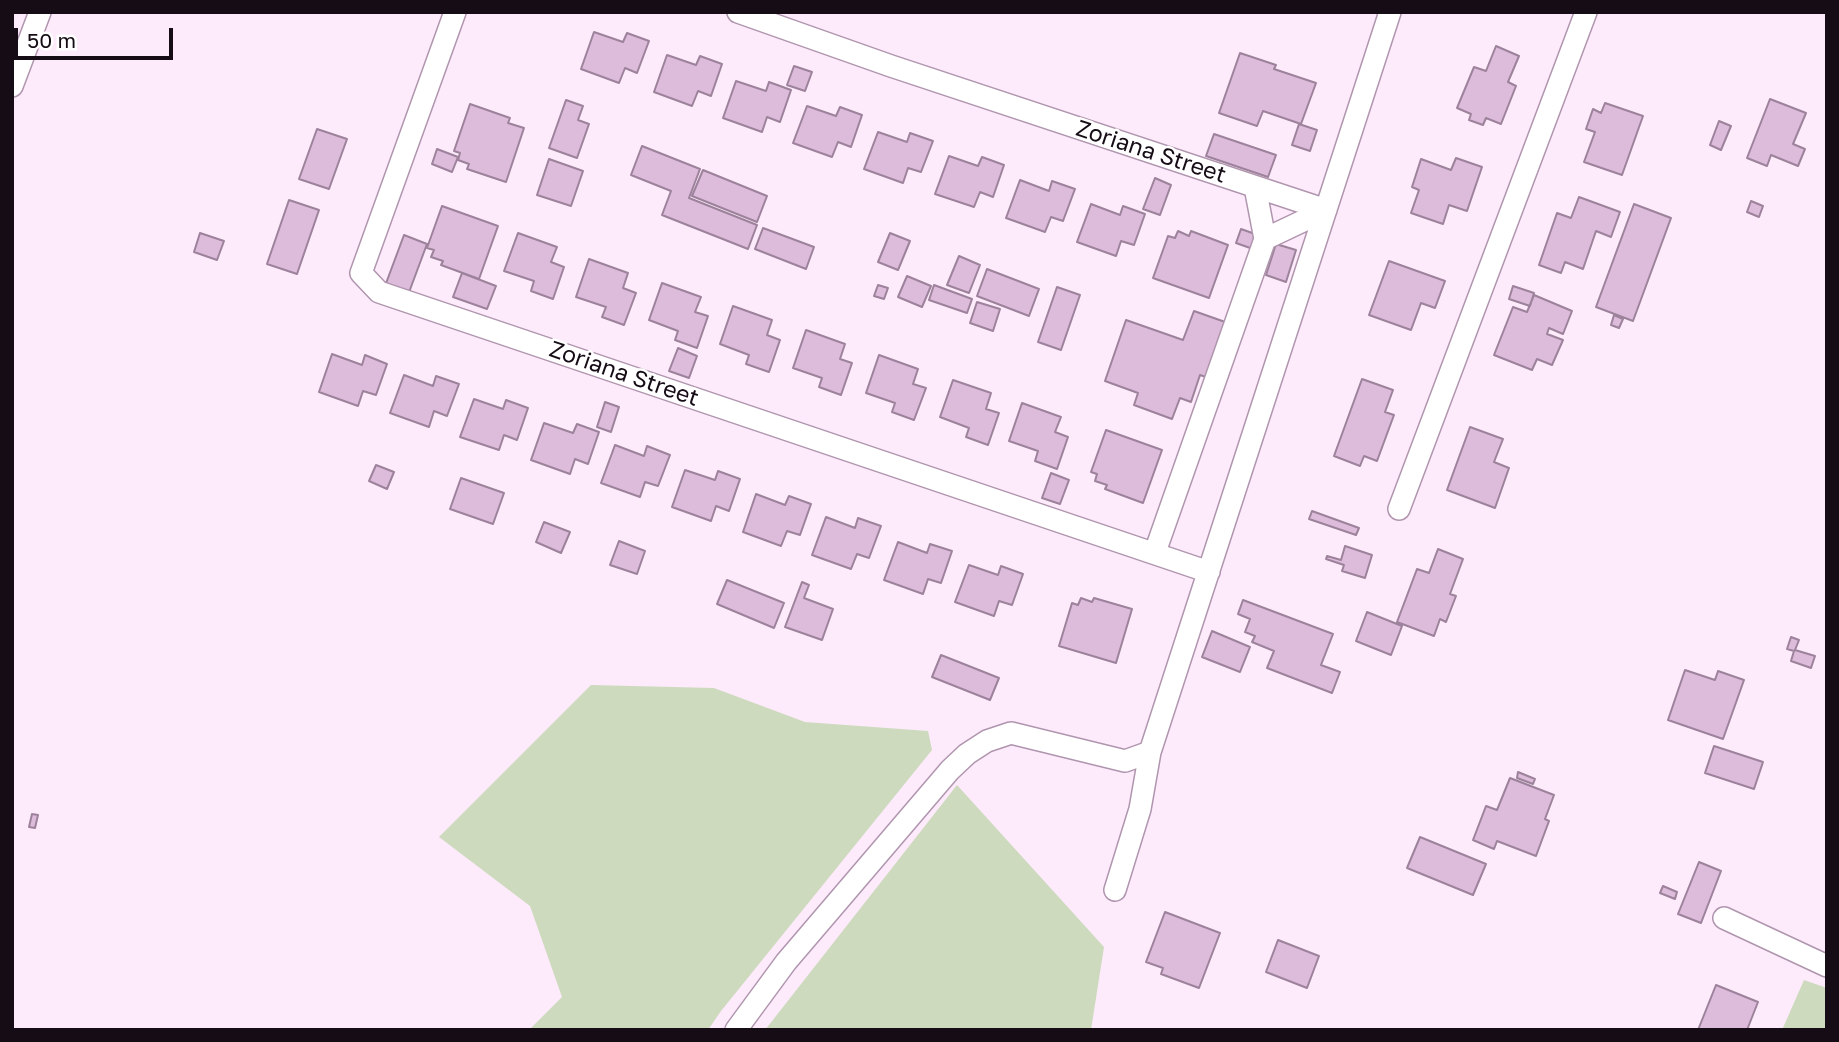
<!DOCTYPE html>
<style>
body{margin:0}
#map{position:relative;width:1839px;height:1042px;overflow:hidden;background:#fdebfb;font-family:"Golos Text",sans-serif}
canvas{display:block}
.frame{position:absolute;inset:0;border:14px solid #150c15;pointer-events:none}
.scale{position:absolute;left:14px;top:28px;width:159px;height:32px;box-sizing:border-box;border:4px solid #150c15;border-top:0;padding-left:9px;font-size:21px;line-height:24px;white-space:nowrap;color:#150c15;-webkit-text-stroke:5px #fff;paint-order:stroke}
</style>
<div id="map">
<canvas width="1839" height="1042"></canvas>
<div class="frame"></div>
<div class="scale">50 m</div>
</div>
<script>
const g = document.querySelector('canvas').getContext('2d');
g.lineJoin = 'round';
function fillPath(path, color) { g.fillStyle = color; g.fill(path, 'evenodd'); }
const toPath = rows => new Path2D(rows.map(r => 'M' + r).join(''));
function stroke(path, color, width, dash) { g.strokeStyle = color; g.lineWidth = width; g.lineCap = dash ? 'butt' : 'round'; g.setLineDash(dash || []); g.stroke(path); }
function drawText(font, color, halo, rows, align = 'center') {
  g.font = font + ' "Golos Text",sans-serif'; g.lineWidth = 5; g.setLineDash([]); g.textBaseline = 'middle'; g.strokeStyle = halo; g.fillStyle = color; for (const [text, x, y, turn = 0] of rows) {
    g.save(); g.translate(x, y); g.rotate((+turn || 0) * Math.PI / 180); g.textAlign = isNaN(turn) ? turn : align; if (halo) g.strokeText(text, 0, 0); g.fillText(text, 0, 0); g.restore();
  }
}
fillPath(toPath([
 [591,685,714,688,805,722,928,731,932,750,721,1011,708,1030,529,1030,562,997,530,906,439,837],
 [957,785,1104,947,1091,1030,765,1030],
 [1804,980,1827,988,1827,1030,1782,1030]
]), '#cddabe');
const building = toPath([
 [594,32,623,42,627,33,649,41,637,73,625,68,619,83,581,69,594,32],
 [1496,46,1519,56,1508,82,1516,86,1501,124,1486,118,1483,125,1469,120,1471,114,1457,108,1474,67,1486,71,1496,46],
 [1240,53,1276,65,1274,69,1316,83,1301,124,1263,111,1257,126,1219,113,1240,53],
 [667,55,696,65,700,56,722,64,711,96,698,91,692,106,654,92,667,55],
 [794,66,812,72,805,91,787,85,794,66],
 [736,81,766,91,769,82,791,90,780,122,767,117,762,132,723,118,736,81],
 [1770,99,1806,113,1793,144,1805,149,1798,166,1771,155,1767,166,1747,158,1770,99],
 [566,100,583,106,578,120,589,124,577,158,549,148,566,100],
 [1605,103,1643,116,1622,175,1584,162,1595,132,1586,129,1593,109,1601,113,1605,103],
 [470,104,510,118,508,123,524,128,506,182,467,169,469,164,458,160,460,153,454,151,470,104],
 [807,106,836,116,840,107,862,115,851,147,838,142,832,157,793,143,807,106],
 [1719,121,1731,126,1721,150,1710,145,1719,121],
 [1299,124,1317,130,1310,151,1292,145,1299,124],
 [317,129,347,139,329,189,299,179,317,129],
 [878,132,907,142,910,133,933,141,921,172,908,168,903,183,864,169,878,132],
 [1214,134,1276,155,1268,177,1206,156,1214,134],
 [642,146,700,169,689,198,757,225,748,249,662,215,671,191,631,175,642,146],
 [437,149,458,157,452,172,432,164,437,149],
 [949,156,978,166,982,157,1004,165,993,197,980,192,974,207,935,194,949,156],
 [1456,158,1482,167,1467,211,1449,205,1443,224,1411,213,1419,190,1412,187,1421,159,1451,170,1456,158],
 [549,159,583,171,571,206,537,195,549,159],
 [703,170,767,196,757,222,692,196,703,170],
 [1155,178,1171,185,1160,215,1143,209,1155,178],
 [1020,180,1049,191,1052,181,1075,189,1063,221,1051,217,1045,232,1006,218,1020,180],
 [1579,197,1620,212,1611,237,1596,231,1583,269,1565,262,1561,273,1539,265,1557,213,1571,218,1579,197],
 [289,200,319,210,297,274,267,264,289,200],
 [1751,201,1763,206,1759,217,1747,212,1751,201],
 [1091,204,1120,215,1123,206,1145,214,1134,245,1121,241,1116,256,1077,242,1091,204],
 [1634,204,1671,218,1633,321,1596,307,1634,204],
 [442,206,498,226,479,279,441,265,443,261,431,257,434,250,427,248,442,206],
 [763,228,814,247,806,269,755,249,763,228],
 [1241,229,1258,235,1253,249,1236,243,1241,229],
 [1178,231,1189,236,1191,231,1228,245,1209,298,1153,278,1168,236,1175,238,1178,231],
 [200,233,224,241,217,260,194,252,200,233],
 [518,233,557,247,551,262,564,267,553,299,531,291,534,281,504,271,518,233],
 [890,233,910,241,898,270,878,262,890,233],
 [404,235,427,244,408,295,385,286,404,235],
 [1276,244,1296,250,1286,282,1266,275,1276,244],
 [959,256,980,265,969,293,947,285,959,256],
 [589,259,628,273,623,288,636,293,624,325,602,317,606,307,576,297,589,259],
 [1389,261,1445,281,1435,308,1421,303,1411,330,1369,315,1389,261],
 [987,269,1039,289,1029,316,977,296,987,269],
 [462,273,496,286,487,309,453,297,462,273],
 [907,276,931,286,922,307,898,297,907,276],
 [662,283,701,297,695,312,708,316,697,348,675,340,678,331,649,320,662,283],
 [878,285,888,288,884,299,874,296,878,285],
 [934,285,972,299,967,313,929,300,934,285],
 [1513,286,1534,293,1530,306,1509,299,1513,286],
 [1057,287,1080,295,1061,350,1038,342,1057,287],
 [1534,295,1572,311,1563,334,1549,328,1547,334,1563,340,1552,365,1537,359,1532,370,1494,355,1513,307,1527,312,1534,295],
 [977,302,1000,309,993,331,970,323,977,302],
 [733,306,772,320,767,335,780,340,769,372,746,364,749,355,720,344,733,306],
 [1194,311,1228,323,1209,378,1200,375,1191,402,1180,398,1172,419,1134,405,1138,393,1105,381,1126,320,1183,340,1194,311],
 [1614,315,1623,319,1619,328,1611,325,1614,315],
 [806,330,845,344,840,359,852,363,841,395,819,387,822,378,793,368,806,330],
 [678,348,697,356,689,378,669,371,678,348],
 [332,354,362,365,365,355,387,364,376,395,363,391,358,406,319,392,332,354],
 [879,355,918,369,913,384,926,388,914,420,892,412,895,403,866,393,879,355],
 [404,375,433,386,436,376,459,384,447,416,434,411,429,427,390,413,404,375],
 [1362,379,1393,390,1385,412,1394,415,1377,461,1364,456,1360,466,1334,456,1362,379],
 [953,380,991,393,986,409,999,413,988,445,966,437,969,428,940,417,953,380],
 [474,399,503,409,506,400,528,408,517,440,504,435,499,450,460,437,474,399],
 [605,402,619,407,611,432,597,427,605,402],
 [1022,403,1061,417,1055,432,1068,437,1057,469,1035,461,1038,451,1009,441,1022,403],
 [544,423,573,433,577,424,599,432,588,464,575,459,570,474,531,460,544,423],
 [1470,427,1503,439,1494,462,1509,468,1495,508,1447,490,1470,427],
 [1106,430,1162,450,1143,503,1105,489,1107,485,1095,481,1097,474,1091,472,1106,430],
 [615,445,644,456,647,446,670,455,658,486,645,482,640,497,601,483,615,445],
 [376,465,394,472,387,489,369,481,376,465],
 [685,470,715,480,718,471,740,479,729,511,716,506,711,521,672,507,685,470],
 [1051,473,1069,480,1060,504,1042,498,1051,473],
 [461,478,504,493,493,524,450,509,461,478],
 [756,494,785,505,789,496,811,504,800,535,787,531,781,546,743,532,756,494],
 [1312,511,1359,528,1356,535,1309,519,1312,511],
 [826,517,855,528,858,518,881,526,869,558,857,554,851,569,812,555,826,517],
 [544,522,570,532,561,553,536,542,544,522],
 [619,541,645,551,637,574,610,565,619,541],
 [898,542,927,553,930,544,952,551,941,583,928,579,923,594,884,580,898,542],
 [1345,546,1372,555,1365,578,1342,571,1344,565,1326,559,1327,556,1341,560,1345,546],
 [1438,549,1463,559,1450,594,1456,596,1446,622,1440,619,1434,636,1397,622,1417,569,1429,573,1438,549],
 [969,565,998,575,1001,566,1023,574,1012,605,999,601,994,616,955,602,969,565],
 [727,580,784,603,774,628,717,604,727,580],
 [802,582,809,585,804,598,833,609,822,640,785,627,802,582],
 [1081,598,1092,602,1094,598,1132,609,1116,663,1059,646,1072,603,1078,605,1081,598],
 [1243,600,1333,634,1321,665,1340,672,1332,693,1267,668,1274,651,1252,642,1255,636,1245,632,1250,619,1238,614,1243,600],
 [1367,612,1402,626,1391,655,1356,641,1367,612],
 [1212,631,1250,647,1240,672,1202,657,1212,631],
 [1791,637,1799,640,1795,650,1815,656,1811,668,1791,661,1794,651,1787,649,1791,637],
 [941,655,999,678,990,700,932,677,941,655],
 [1685,670,1715,680,1718,671,1744,680,1723,739,1668,720,1685,670],
 [1714,746,1763,762,1754,789,1705,773,1714,746],
 [1518,772,1535,779,1533,784,1517,778,1518,772],
 [1510,778,1554,795,1545,819,1549,821,1536,856,1497,841,1494,849,1473,840,1486,806,1497,810,1510,778],
 [32,814,38,815,35,828,29,827,32,814],
 [1420,837,1486,864,1473,895,1407,868,1420,837],
 [1699,862,1721,871,1701,923,1678,914,1699,862],
 [1663,886,1677,892,1675,899,1660,893,1663,886],
 [1165,912,1220,933,1199,988,1161,974,1163,968,1146,962,1165,912],
 [1278,940,1319,956,1307,988,1266,972,1278,940],
 [1716,985,1758,1002,1747,1030,1698,1030,1716,985]
]);
fillPath(building, '#ddbcdb');
stroke(building, '#9d829b', 2);
const street = toPath([
 [455,12,361,273,379,292,1209,572],
 [738,12,891,66,1326,210],
 [12,86,40,12],
 [1255,187,1265,239,1326,210],
 [1399,509,1586,12],
 [1155,552,1265,239],
 [1115,890,1140,809,1150,752],
 [1724,918,1827,966],
 [736,1030,786,962,950,770,967,754,987,741,1011,733,1125,761,1150,752,1390,12]
]);
stroke(street, '#b095ae', 24);
stroke(street, '#fff', 21);
drawText('23px', '#150c15', '#fff', [
 ["Zoriana Street",1151,152,18],
 ["Zoriana Street",624,374,19]
]);
</script>
